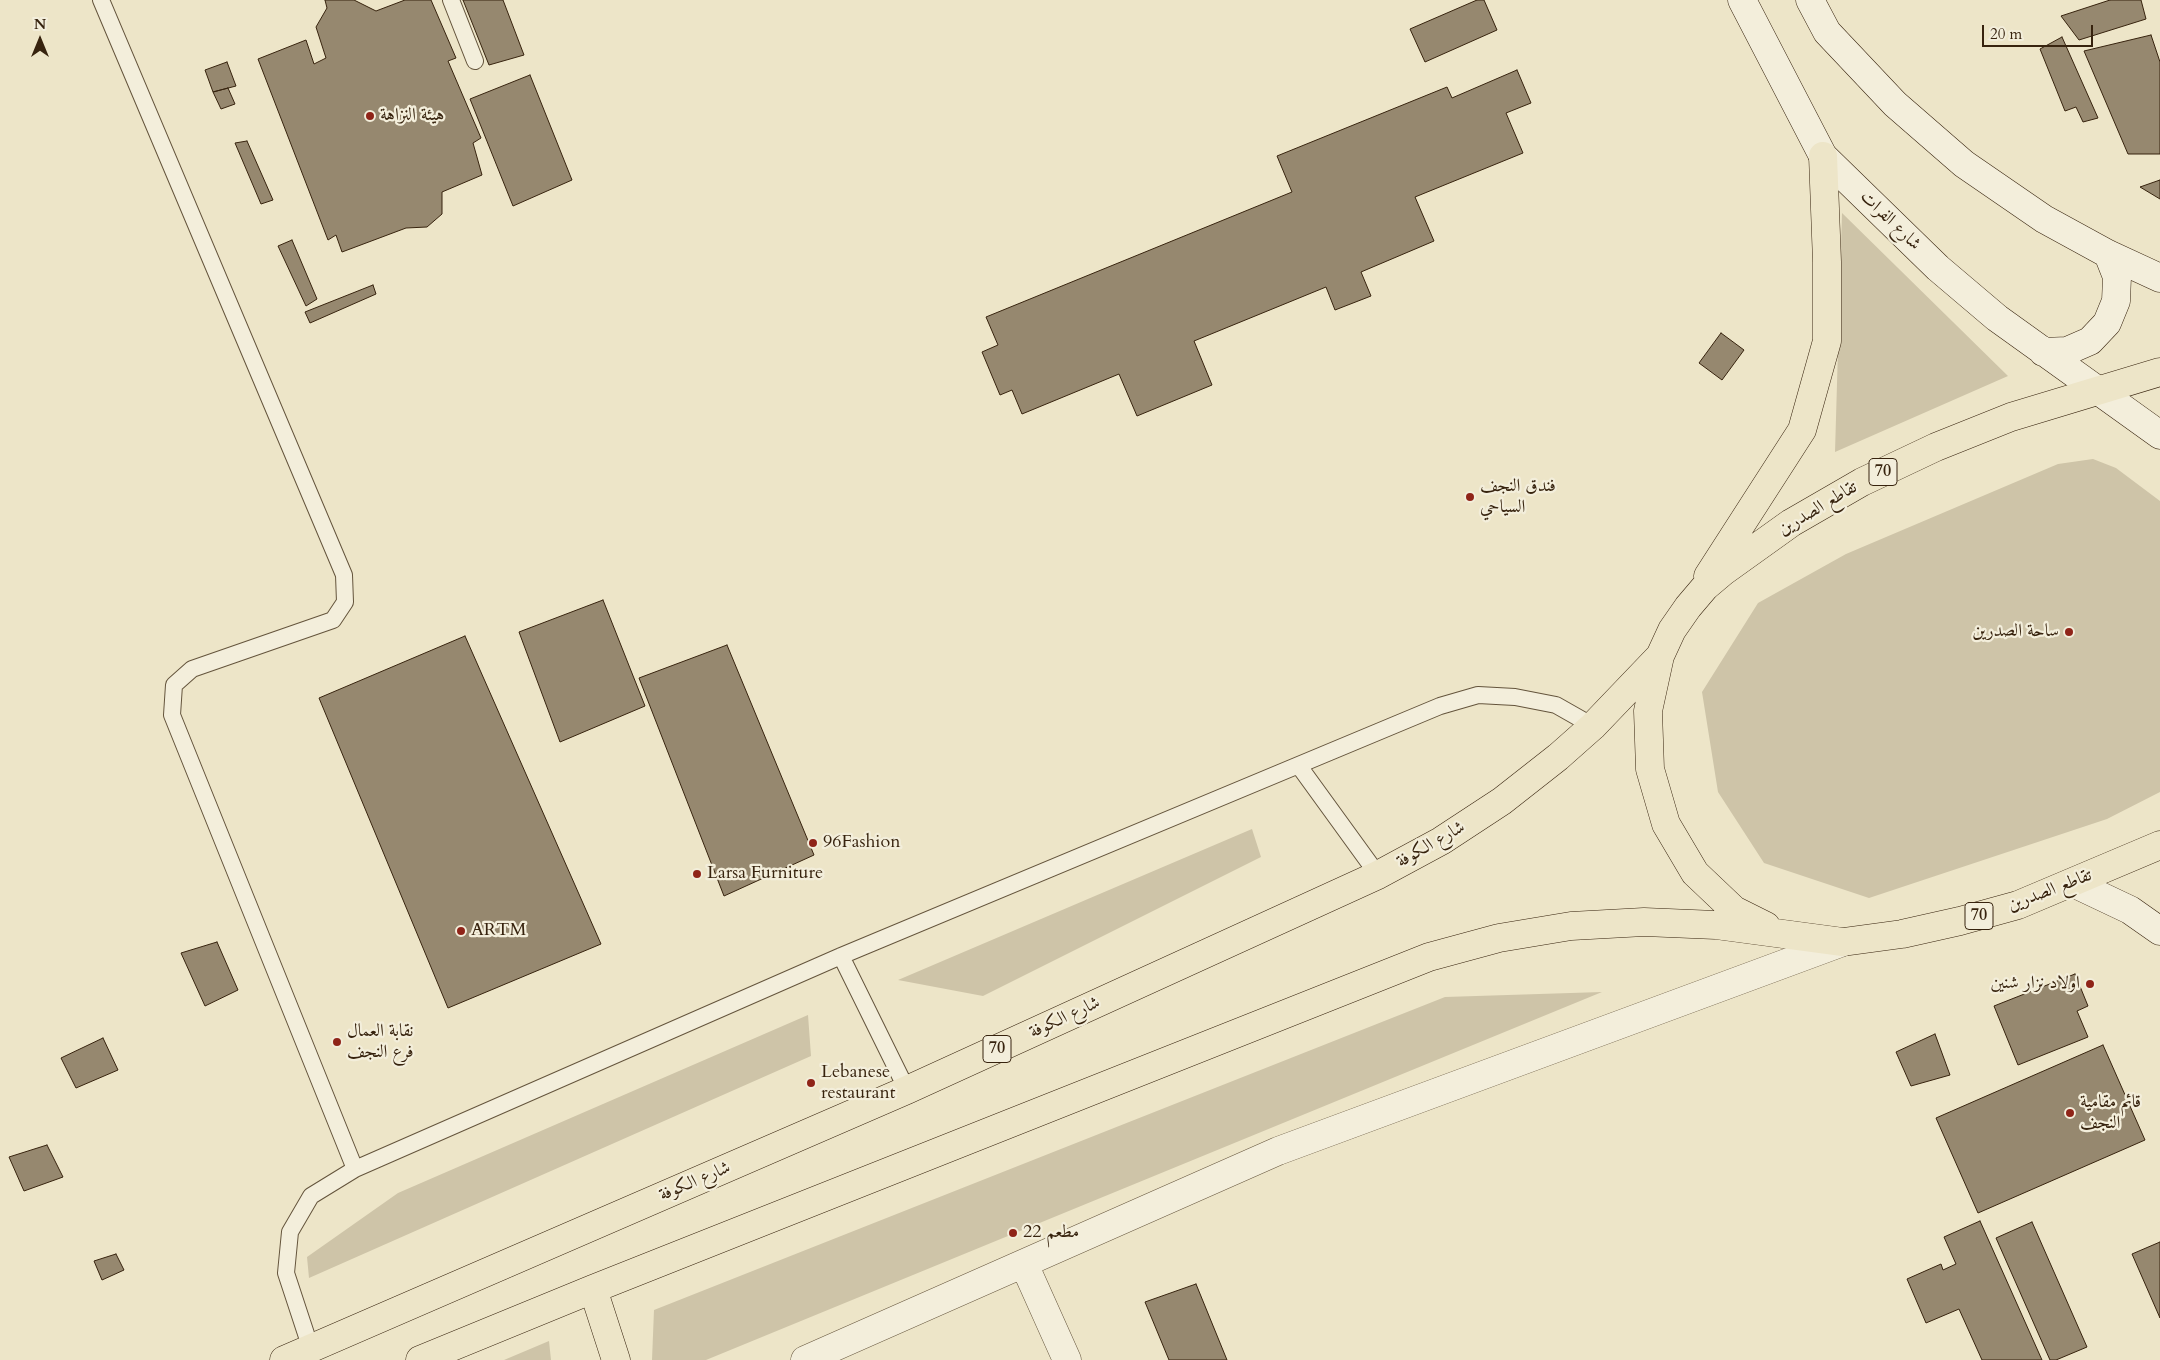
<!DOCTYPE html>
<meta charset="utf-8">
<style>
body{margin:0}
#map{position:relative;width:2160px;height:1360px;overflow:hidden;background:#ede5c8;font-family:Cardo,serif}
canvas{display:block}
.north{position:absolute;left:15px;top:15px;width:50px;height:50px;-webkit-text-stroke:4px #f3eedb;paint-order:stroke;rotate:0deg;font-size:14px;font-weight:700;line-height:20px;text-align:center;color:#37230e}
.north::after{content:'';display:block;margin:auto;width:18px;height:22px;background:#37230e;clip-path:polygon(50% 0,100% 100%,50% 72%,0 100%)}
.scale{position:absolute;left:1982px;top:25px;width:111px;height:22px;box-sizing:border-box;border:2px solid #37230e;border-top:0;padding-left:6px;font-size:15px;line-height:18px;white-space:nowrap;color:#37230e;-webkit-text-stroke:4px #f3eedb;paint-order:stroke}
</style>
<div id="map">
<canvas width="2160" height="1360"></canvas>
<div class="north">N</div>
<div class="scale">20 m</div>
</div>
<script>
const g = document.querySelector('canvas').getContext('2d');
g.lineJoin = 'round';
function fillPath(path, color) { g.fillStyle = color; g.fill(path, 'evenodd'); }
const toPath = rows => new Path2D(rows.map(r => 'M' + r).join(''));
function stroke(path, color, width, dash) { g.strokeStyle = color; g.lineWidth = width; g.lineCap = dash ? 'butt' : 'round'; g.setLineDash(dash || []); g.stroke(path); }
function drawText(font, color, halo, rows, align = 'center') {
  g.font = font + ' Cardo,Amiri,serif'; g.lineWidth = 4.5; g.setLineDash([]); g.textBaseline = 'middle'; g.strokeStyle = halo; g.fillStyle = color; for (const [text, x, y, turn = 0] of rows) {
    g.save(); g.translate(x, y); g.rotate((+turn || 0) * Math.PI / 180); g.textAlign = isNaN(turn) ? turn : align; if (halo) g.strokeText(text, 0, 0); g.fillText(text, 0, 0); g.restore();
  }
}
fillPath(toPath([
 [1842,213,2008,376,1835,452],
 [2093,459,2116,468,2160,501,2160,792,2107,819,1869,898,1764,863,1718,792,1702,692,1758,603,1846,554,2058,464],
 [1252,829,1261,857,983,996,898,980],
 [1602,992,706,1360,652,1360,654,1310,1445,997],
 [808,1015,811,1056,309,1278,307,1257,398,1193],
 [549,1341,551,1360,504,1360]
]), '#cec4a8');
const building = toPath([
 [325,0,354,0,376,11,405,0,431,0,456,58,448,61,481,138,473,143,482,175,442,192,442,214,427,227,406,228,342,252,336,235,328,240,258,59,306,40,314,64,326,58,316,27,327,8,325,0],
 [463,0,503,0,524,55,489,65,463,0],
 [1477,0,1484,0,1497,30,1425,62,1410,29,1477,0],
 [2110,0,2141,0,2146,19,2079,40,2061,16,2110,0],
 [2151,35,2160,62,2160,154,2128,154,2084,51,2151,35],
 [2062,37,2098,118,2083,122,2076,107,2065,111,2040,49,2062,37],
 [227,62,236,86,213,92,205,70,227,62],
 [1517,70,1531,103,1506,113,1523,153,1415,197,1434,241,1361,272,1371,296,1335,310,1326,287,1194,341,1212,385,1137,416,1119,374,1022,414,1012,390,1000,395,982,352,998,345,986,317,1292,192,1277,156,1447,87,1452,98,1517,70],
 [530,75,572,180,513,206,470,99,530,75],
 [228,88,235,104,221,109,213,92,228,88],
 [247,141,273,200,261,204,235,143,247,141],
 [2160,180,2160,199,2140,187,2160,180],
 [292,240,317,299,306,306,278,246,292,240],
 [373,285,376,294,310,323,305,312,373,285],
 [1721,333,1744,350,1722,380,1699,363,1721,333],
 [603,600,645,706,560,742,519,632,603,600],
 [465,636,601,944,448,1008,319,698,465,636],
 [727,645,814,855,724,896,639,678,727,645],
 [217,942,238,990,205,1006,181,953,217,942],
 [2075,974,2088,1006,2077,1011,2088,1037,2018,1065,1994,1006,2075,974],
 [1935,1034,1950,1075,1911,1086,1896,1052,1935,1034],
 [103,1038,118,1070,76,1088,61,1058,103,1038],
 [2103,1045,2145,1140,1978,1213,1936,1118,2103,1045],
 [47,1145,63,1177,24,1191,9,1157,47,1145],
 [1980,1221,2042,1360,1982,1360,1959,1309,1926,1323,1907,1279,1941,1264,1943,1270,1956,1264,1944,1237,1980,1221],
 [2032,1222,2087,1347,2056,1360,2050,1360,1996,1238,2032,1222],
 [2160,1242,2160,1318,2132,1254,2160,1242],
 [116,1254,124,1270,102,1280,94,1261,116,1254],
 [1196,1284,1227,1360,1169,1360,1145,1302,1196,1284]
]);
fillPath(building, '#96886f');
stroke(building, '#37230e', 1);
const service = toPath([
 [101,0,344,575,345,602,333,620,192,669,174,685,172,715,355,1169],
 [451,0,475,61],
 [1299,766,1378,875],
 [841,956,907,1090],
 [311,1349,286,1273,290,1232,311,1196,355,1169,841,956,1440,706,1478,695,1515,697,1556,705,1593,726]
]);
const minor = toPath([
 [1024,1264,1067,1360],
 [805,1360,1278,1151,1843,942]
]);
const secondary = toPath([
 [1742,0,1823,156,1938,268,1997,318,2160,435],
 [1810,0,1827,32,1895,104,1964,164,2044,219,2108,254,2160,278],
 [2043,352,2067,351,2090,341,2107,323,2116,301,2117,277,2108,254],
 [2073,883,2130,910,2160,931]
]);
const trunk = toPath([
 [1708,576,1802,430,1827,341,1827,262,1823,156],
 [1766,926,1734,910,1695,873,1666,824,1650,769,1648,711,1660,656,1672,630,1688,607,1705,587,1724,571,1791,523,1862,482,1936,447,2011,417,2160,372],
 [593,1289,616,1360],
 [284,1360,907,1090,1378,875,1441,841,1502,801,1558,757,1593,726,1660,656],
 [420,1360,593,1289,1429,957,1499,938,1571,926,1644,922,1716,925,1843,942,1902,934,1960,921,2018,905,2160,845]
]);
stroke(service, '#64543c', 18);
stroke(minor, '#64543c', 29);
stroke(secondary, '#37230e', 29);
stroke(trunk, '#37230e', 29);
stroke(service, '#f3eedb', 16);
stroke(minor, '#f3eedb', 28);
stroke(secondary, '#f3eedb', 28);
stroke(trunk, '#ede5c8', 28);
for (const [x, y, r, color] of [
 [370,116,5,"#8f2418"],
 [1470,497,5,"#8f2418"],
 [2069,632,5,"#8f2418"],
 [813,843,5,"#8f2418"],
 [697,874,5,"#8f2418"],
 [461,931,5,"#8f2418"],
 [2090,984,5,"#8f2418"],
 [337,1042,5,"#8f2418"],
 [811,1083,5,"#8f2418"],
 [2070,1113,5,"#8f2418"],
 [1013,1233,5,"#8f2418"]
]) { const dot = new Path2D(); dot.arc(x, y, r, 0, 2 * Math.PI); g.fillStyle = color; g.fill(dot); stroke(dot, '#f3eedb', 2); }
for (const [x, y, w] of [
 [1883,472,28],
 [1979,916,28],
 [997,1049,28]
]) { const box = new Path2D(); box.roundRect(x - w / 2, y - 13.5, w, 27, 4); g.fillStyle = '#f3eedb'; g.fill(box); stroke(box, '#37230e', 1); }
drawText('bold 16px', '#37230e', null, [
 ["70",1883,472],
 ["70",1979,916],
 ["70",997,1049]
]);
drawText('18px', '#37230e', '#f3eedb', [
 ["هيئة النزاهة",380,116],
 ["فندق النجف",1480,487],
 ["السياحي",1480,508],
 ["ساحة الصدرين",2059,632,"right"],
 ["96Fashion",823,843],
 ["Larsa Furniture",707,874],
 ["ARTM",471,931],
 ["اولاد نزار شنين",2080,984,"right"],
 ["نقابة العمال",347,1032],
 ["فرع النجف",347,1053],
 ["Lebanese",821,1073],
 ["restaurant",821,1094],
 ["قائم مقامية",2080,1103],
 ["النجف",2080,1124],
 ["مطعم 22",1023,1233]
], 'left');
drawText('18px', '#37230e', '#f3eedb', [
 ["شارع الفرات",1890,221,44],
 ["تقاطع الصدرين",1818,509,-31],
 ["شارع الكوفة",1431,845,-30],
 ["تقاطع الصدرين",2050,891,-21],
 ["شارع الكوفة",1065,1018,-25],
 ["شارع الكوفة",695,1182,-23]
]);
</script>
